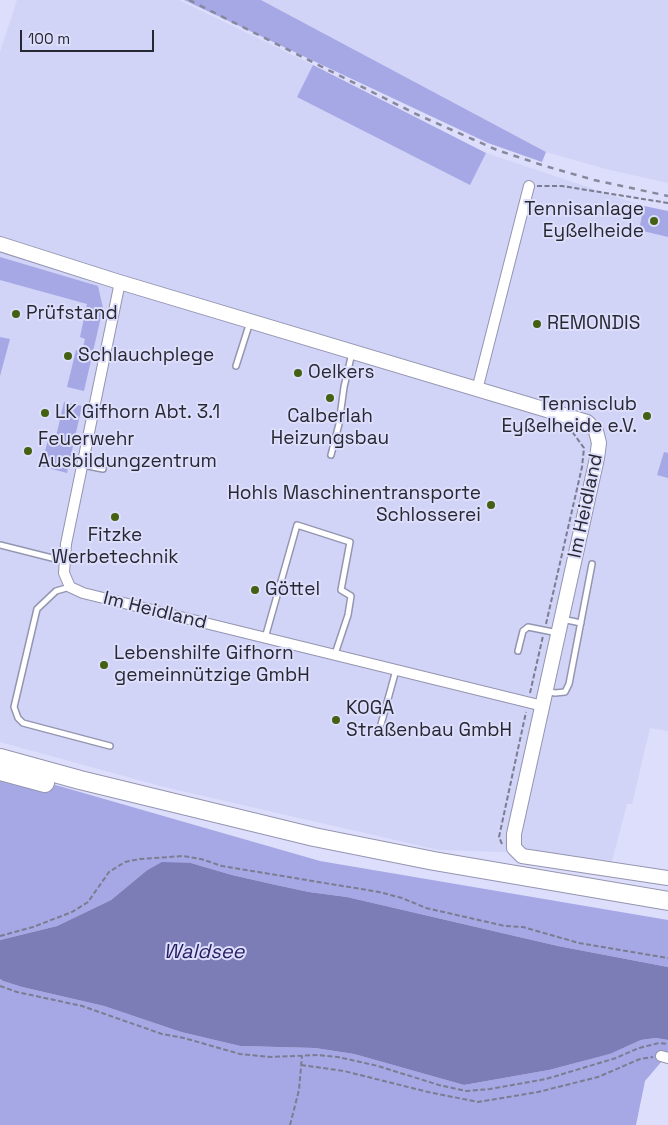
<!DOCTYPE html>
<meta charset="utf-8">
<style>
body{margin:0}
#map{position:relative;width:668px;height:1125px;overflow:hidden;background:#dddefb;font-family:"Space Grotesk",sans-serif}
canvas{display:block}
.scale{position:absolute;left:20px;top:30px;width:134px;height:22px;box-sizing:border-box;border:2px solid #272832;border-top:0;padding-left:6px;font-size:15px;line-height:18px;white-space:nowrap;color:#272832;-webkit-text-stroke:4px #dddefb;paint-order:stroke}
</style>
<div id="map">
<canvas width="668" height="1125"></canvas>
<div class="scale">100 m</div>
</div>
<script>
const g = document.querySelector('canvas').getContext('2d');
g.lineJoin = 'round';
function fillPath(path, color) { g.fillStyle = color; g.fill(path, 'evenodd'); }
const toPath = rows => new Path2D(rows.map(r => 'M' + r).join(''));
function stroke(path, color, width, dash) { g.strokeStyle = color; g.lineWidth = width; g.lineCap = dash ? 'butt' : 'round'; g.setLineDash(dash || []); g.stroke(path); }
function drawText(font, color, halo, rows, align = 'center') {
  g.font = font + ' "Space Grotesk",sans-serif'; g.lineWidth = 4; g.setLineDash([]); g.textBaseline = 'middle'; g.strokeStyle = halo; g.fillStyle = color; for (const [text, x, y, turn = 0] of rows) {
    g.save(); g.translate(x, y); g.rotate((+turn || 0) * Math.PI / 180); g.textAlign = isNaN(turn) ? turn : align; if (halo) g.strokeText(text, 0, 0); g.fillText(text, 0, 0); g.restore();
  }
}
fillPath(toPath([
 [17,0,179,0,313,65,486,153,644,206,668,211,668,731,650,728,632,804,627,804,612,861,536,853,439,850,164,787,0,742,0,52],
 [261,0,668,0,668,183,606,169,546,152]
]), '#d1d3f7');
fillPath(toPath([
 [184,0,261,0,546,152,542,162,488,143],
 [313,65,486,153,470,185,297,97],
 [644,206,668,211,668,237,639,230],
 [0,257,98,286,103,308,84,391,67,387,76,350,82,351,85,339,80,337,87,304,0,280],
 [0,337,10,339,0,376],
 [64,402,82,406,67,473,41,466,48,440,55,441],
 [664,452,668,453,668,478,657,475],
 [0,769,320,861,668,920,668,967,558,946,347,897,309,892,276,885,232,875,191,863,146,871,111,900,57,926,0,940],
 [0,979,3,981,22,987,104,1006,181,1032,240,1046,315,1048,354,1054,464,1085,549,1070,610,1054,641,1040,656,1038,668,1040,668,1054,645,1081,636,1125,0,1125]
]), '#a6a8e5');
fillPath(toPath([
 [162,862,191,863,232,875,276,885,309,892,347,897,558,946,668,967,668,1040,656,1038,641,1040,610,1054,549,1070,464,1085,354,1054,315,1048,240,1046,181,1032,104,1006,22,987,3,981,0,979,0,940,57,926,111,900,146,871]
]), '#7c7db7');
const lane = toPath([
 [236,366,250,322],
 [331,455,339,424,344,387,352,353],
 [83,465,103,469],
 [0,545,64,561],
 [70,587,56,591,37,609,14,707,18,718,23,723,110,746],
 [562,619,581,623],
 [265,638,297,525,350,542,341,590,351,596,348,615,335,654],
 [518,651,523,631,528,627,558,633],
 [546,691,555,693,565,692,569,684,592,564],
 [380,728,396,670]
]);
const street = toPath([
 [120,282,66,544,64,573,70,587,83,593,543,706],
 [477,390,529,186],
 [661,1056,668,1058]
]);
const secondary = toPath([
 [0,244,116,281,587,422,596,431,599,443,597,458,514,834,514,848,522,856,668,878]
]);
const highway = toPath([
 [0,758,80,780,314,837,434,861,668,901],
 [0,771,45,783]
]);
stroke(lane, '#9495b0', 8);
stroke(street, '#9495b0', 12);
stroke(secondary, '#9495b0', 16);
stroke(highway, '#9495b0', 20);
stroke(toPath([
 [537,186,562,186,668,203],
 [546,624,582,467,584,448,571,430],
 [530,693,543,636],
 [502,844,499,837,526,712],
 [0,936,33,927,72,912,88,902,109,872,125,862,140,859,183,856,201,859,222,866,379,892,402,898,426,908,505,926,523,927,579,943,668,958],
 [0,986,17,992,82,1006,162,1034,184,1038,240,1054,271,1057,318,1055,338,1057,378,1066,439,1085,466,1091,490,1089,546,1079,616,1058,639,1048,659,1043,668,1044],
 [301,1065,344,1071,428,1092,478,1102,538,1092,598,1077,640,1059,653,1057],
 [290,1125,299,1090,302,1056]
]), '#7b7c8f', 2, [5, 2.5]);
stroke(lane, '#fff', 5);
stroke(street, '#fff', 10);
stroke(secondary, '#fff', 14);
stroke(highway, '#fff', 18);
stroke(toPath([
 [189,0,416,114,497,150,545,166,594,180,668,196]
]), '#87889c', 2.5, [6, 6]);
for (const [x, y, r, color] of [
 [654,221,5,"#436013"],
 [16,314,5,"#436013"],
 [537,324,5,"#436013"],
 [68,356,5,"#436013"],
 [298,373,5,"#436013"],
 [330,398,5,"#436013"],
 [45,413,5,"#436013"],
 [647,416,5,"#436013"],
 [28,451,5,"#436013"],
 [491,505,5,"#436013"],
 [115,517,5,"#436013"],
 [255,590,5,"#436013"],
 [104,665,5,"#436013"],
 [336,720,5,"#436013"]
]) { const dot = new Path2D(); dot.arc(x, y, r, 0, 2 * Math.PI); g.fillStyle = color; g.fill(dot); stroke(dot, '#dddefb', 2); }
drawText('19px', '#272832', '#dddefb', [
 ["Tennisanlage",644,210,"right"],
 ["Eyßelheide",644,232,"right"],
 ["Prüfstand",26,314],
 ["REMONDIS",547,324],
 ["Schlauchplege",78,356],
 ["Oelkers",308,373],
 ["Tennisclub",637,405,"right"],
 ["Eyßelheide e.V.",637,427,"right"],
 ["LK Gifhorn Abt. 3.1",55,413],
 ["Calberlah",330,417,"center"],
 ["Heizungsbau",330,439,"center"],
 ["Feuerwehr",38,440],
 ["Ausbildungzentrum",38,462],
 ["Hohls Maschinentransporte",481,494,"right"],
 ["Schlosserei",481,516,"right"],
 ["Fitzke",115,536,"center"],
 ["Werbetechnik",115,558,"center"],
 ["Göttel",265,590],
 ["Lebenshilfe Gifhorn",114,654],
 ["gemeinnützige GmbH",114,676],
 ["KOGA",346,709],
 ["Straßenbau GmbH",346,731]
], 'left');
drawText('19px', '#272832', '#dddefb', [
 ["Im Heidland",586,506,-78],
 ["Im Heidland",155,611,14]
]);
drawText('italic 20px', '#271d63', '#dddefb', [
 ["Waldsee",204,953]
]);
</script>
